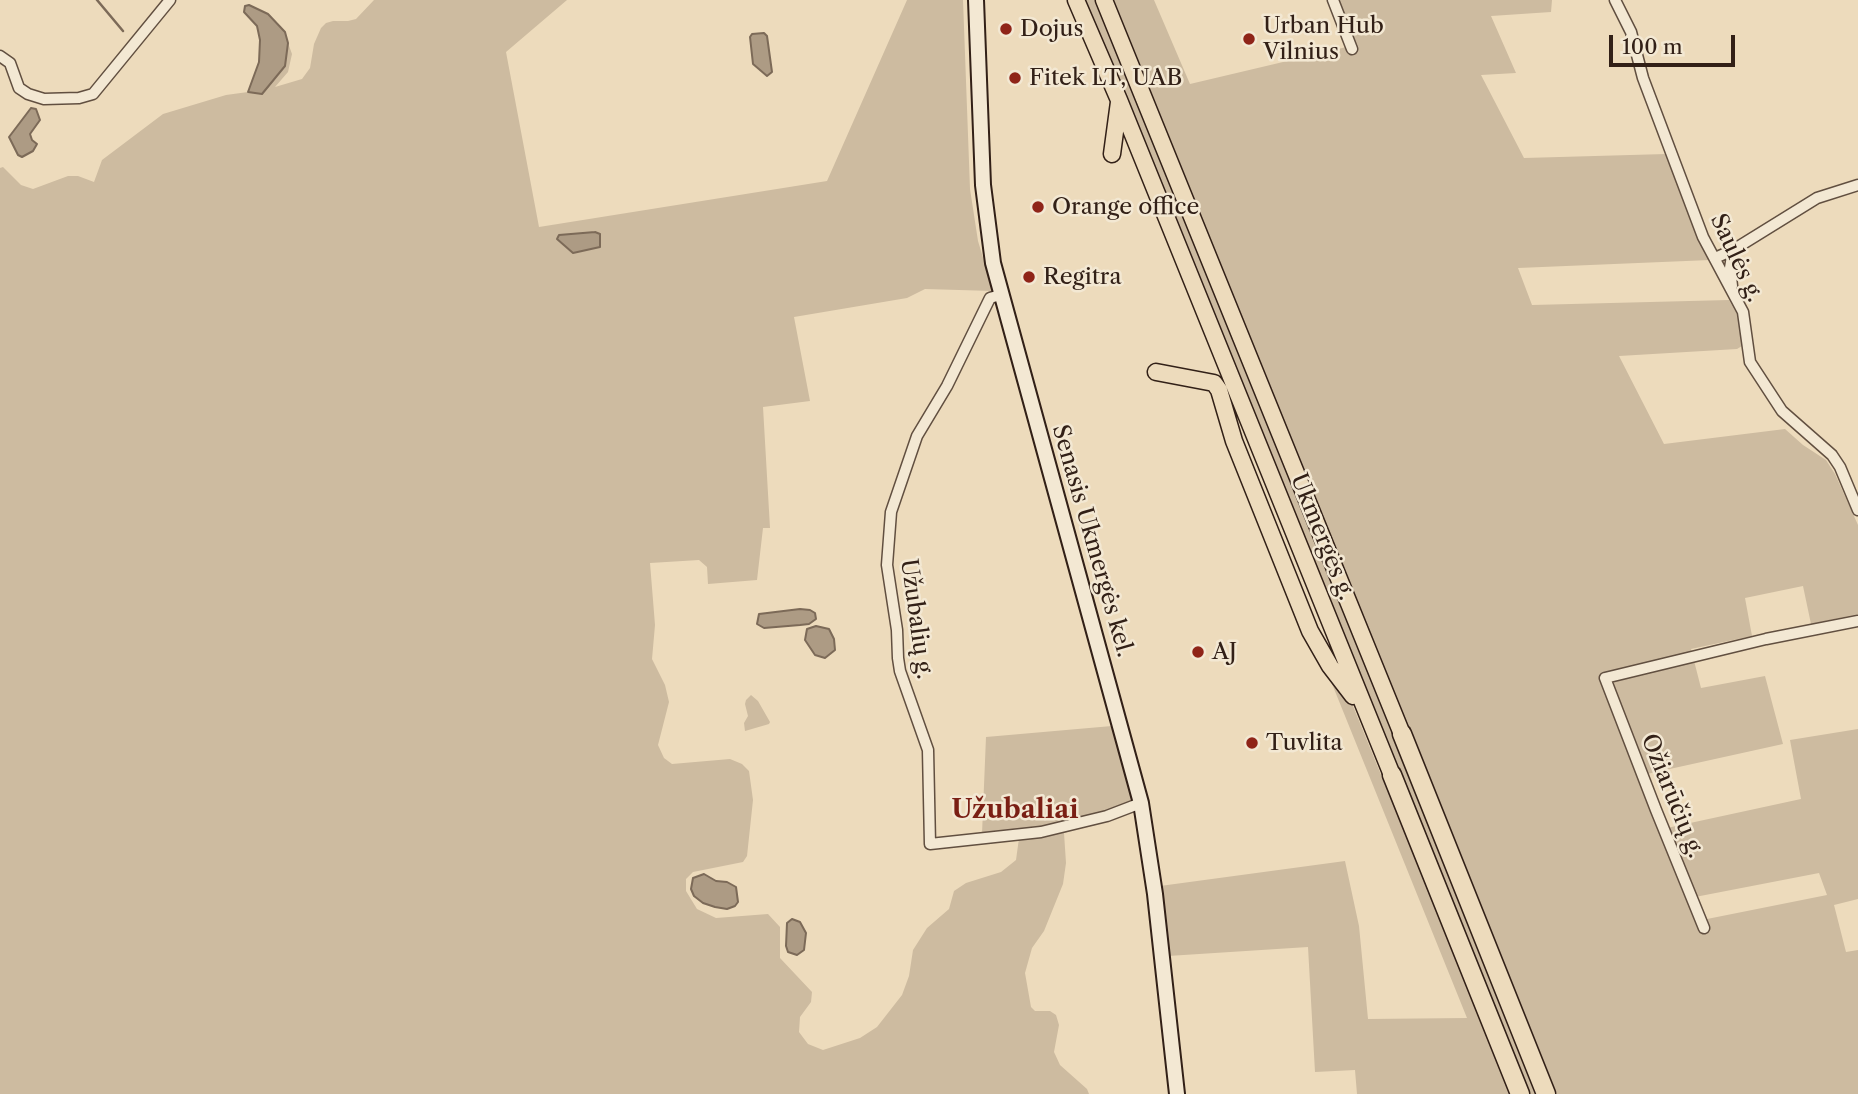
<!DOCTYPE html>
<meta charset="utf-8">
<style>
body{margin:0}
#map{position:relative;width:1858px;height:1094px;overflow:hidden;background:#eddbbc;font-family:"Libre Caslon Text",serif}
canvas{display:block}
.scale{position:absolute;left:1609px;top:35px;width:126px;height:32px;box-sizing:border-box;border:4px solid #322017;border-top:0;padding-left:9px;font-size:21px;line-height:24px;white-space:nowrap;color:#322017;-webkit-text-stroke:5px #f3e8d3;paint-order:stroke}
</style>
<div id="map">
<canvas width="1858" height="1094"></canvas>
<div class="scale">100 m</div>
</div>
<script>
const g = document.querySelector('canvas').getContext('2d');
g.lineJoin = 'round';
function fillPath(path, color) { g.fillStyle = color; g.fill(path, 'evenodd'); }
const toPath = rows => new Path2D(rows.map(r => 'M' + r).join(''));
function stroke(path, color, width, dash) { g.strokeStyle = color; g.lineWidth = width; g.lineCap = dash ? 'butt' : 'round'; g.setLineDash(dash || []); g.stroke(path); }
function drawText(font, color, halo, rows, align = 'center') {
  g.font = font + ' "Libre Caslon Text",serif'; g.lineWidth = 5; g.setLineDash([]); g.textBaseline = 'middle'; g.strokeStyle = halo; g.fillStyle = color; for (const [text, x, y, turn = 0] of rows) {
    g.save(); g.translate(x, y); g.rotate((+turn || 0) * Math.PI / 180); g.textAlign = isNaN(turn) ? turn : align; if (halo) g.strokeText(text, 0, 0); g.fillText(text, 0, 0); g.restore();
  }
}
fillPath(toPath([
 [374,0,567,0,506,52,539,227,827,181,907,0,963,0,970,189,978,241,993,291,925,289,907,298,794,317,810,401,763,407,770,528,763,528,757,580,708,584,707,567,699,560,650,563,655,625,652,659,665,685,669,702,658,745,664,758,672,764,730,759,742,764,749,771,753,800,747,856,743,862,693,872,686,879,686,891,697,909,716,918,768,914,780,927,780,958,812,992,811,1002,800,1017,799,1032,808,1044,823,1050,860,1038,877,1027,902,995,909,976,913,950,927,928,949,909,954,891,966,883,1001,872,1016,860,1020,831,982,834,986,737,1112,726,1135,810,1064,833,1066,863,1063,884,1044,931,1032,948,1025,973,1031,1007,1035,1011,1050,1011,1056,1015,1059,1025,1054,1052,1060,1065,1087,1089,1089,1094,0,1094,0,168,3,167,21,185,33,189,68,176,78,176,94,182,102,160,163,114,226,95,248,92,262,94,285,66,288,43,292,54,288,72,275,87,302,79,310,68,314,44,321,28,326,23,333,21,348,21,356,19],
 [1084,0,1095,0,1183,205,1539,1094,1527,1094],
 [1114,0,1154,0,1190,84,1355,45,1338,0,1552,0,1551,12,1491,16,1516,73,1481,75,1524,158,1666,154,1710,260,1518,268,1532,305,1729,300,1738,316,1742,346,1737,349,1619,356,1664,444,1785,429,1803,445,1826,460,1835,474,1858,525,1858,614,1811,624,1803,586,1745,598,1752,636,1691,649,1701,688,1765,676,1783,744,1647,774,1667,828,1801,799,1790,740,1858,729,1858,899,1834,905,1846,952,1858,950,1858,1094,1557,1094],
 [1819,873,1827,895,1707,919,1695,897],
 [1324,664,1345,688,1353,706,1511,1094,1357,1094,1355,1070,1315,1072,1308,947,1168,956,1160,886,1345,861,1359,926,1368,1019,1467,1018],
 [751,695,758,701,770,722,769,724,745,731,744,723,748,716,745,704,746,700]
]), '#cdbba0');
const water = toPath([
 [249,5,268,14,285,32,288,43,285,66,262,94,248,92,259,62,260,40,257,26,244,12,245,6,249,5],
 [764,33,767,36,772,72,767,76,753,64,750,37,752,34,764,33],
 [31,108,36,109,40,120,30,134,32,140,37,144,33,151,22,157,18,155,9,137,31,108],
 [595,232,600,234,600,247,573,253,557,239,559,235,595,232],
 [800,609,810,610,815,613,816,619,809,624,800,625,764,628,757,624,759,614,800,609],
 [816,626,829,629,834,639,835,650,825,658,815,655,805,640,807,629,816,626],
 [704,874,716,881,727,882,736,887,738,902,735,906,727,909,715,907,703,903,694,896,691,889,693,878,704,874],
 [792,919,800,922,806,933,804,950,797,955,788,952,786,946,787,923,792,919]
]);
fillPath(water, '#ad9b84');
stroke(water, '#7c6a58', 2);
stroke(toPath([
 [97,0,123,31]
]), '#7c6a58', 2.5);
const minor = toPath([
 [1333,0,1352,49],
 [1615,0,1631,32,1643,78,1703,237,1743,312,1750,362,1782,411,1832,455,1840,467,1858,510],
 [0,56,10,63,19,88,28,94,44,99,79,98,93,94,170,0],
 [1715,258,1733,250,1817,198,1858,185],
 [1732,286,1730,268,1733,250],
 [1000,295,990,298,947,386,917,436,891,512,887,565,897,630,898,658,900,671,928,750,930,844,1041,832,1107,816,1141,803],
 [1704,928,1656,810,1605,678,1766,639,1858,621]
]);
const secondary = toPath([
 [976,0,983,185,993,263,1141,803,1155,894,1177,1094]
]);
const trunk = toPath([
 [1076,0,1119,100,1392,775],
 [1104,0,1402,734],
 [1112,154,1119,102],
 [1156,372,1214,383,1219,390,1234,441,1310,631,1330,666,1353,696]
]);
const motorway = toPath([
 [1402,734,1546,1094],
 [1392,775,1520,1094]
]);
stroke(minor, '#614f40', 13);
stroke(secondary, '#322017', 18);
stroke(trunk, '#322017', 19);
stroke(motorway, '#322017', 21);
stroke(minor, '#f3e8d3', 10);
stroke(secondary, '#f3e8d3', 14);
stroke(trunk, '#eddbbc', 16);
stroke(motorway, '#eddbbc', 18);
for (const [x, y, r, color] of [
 [1006,29,7,"#8f2418"],
 [1249,39,7,"#8f2418"],
 [1015,78,7,"#8f2418"],
 [1038,207,7,"#8f2418"],
 [1029,277,7,"#8f2418"],
 [1198,652,7,"#8f2418"],
 [1252,743,7,"#8f2418"]
]) { const dot = new Path2D(); dot.arc(x, y, r, 0, 2 * Math.PI); g.fillStyle = color; g.fill(dot); stroke(dot, '#f3e8d3', 2.5); }
drawText('23px', '#322017', '#f3e8d3', [
 ["Urban Hub",1263,26],
 ["Vilnius",1263,52],
 ["Dojus",1020,29],
 ["Fitek LT, UAB",1029,78],
 ["Orange office",1052,207],
 ["Regitra",1043,277],
 ["AJ",1212,652],
 ["Tuvlita",1266,743]
], 'left');
drawText('23px', '#322017', '#f3e8d3', [
 ["Saulės g.",1736,258,65],
 ["Ukmergės g.",1322,537,68],
 ["Senasis Ukmergės kel.",1092,541,74],
 ["Užubalių g.",916,619,82],
 ["Ožiarūčių g.",1672,796,68]
]);
drawText('bold 26px', '#7a1f14', '#f3e8d3', [
 ["Užubaliai",1015,810]
]);
</script>
